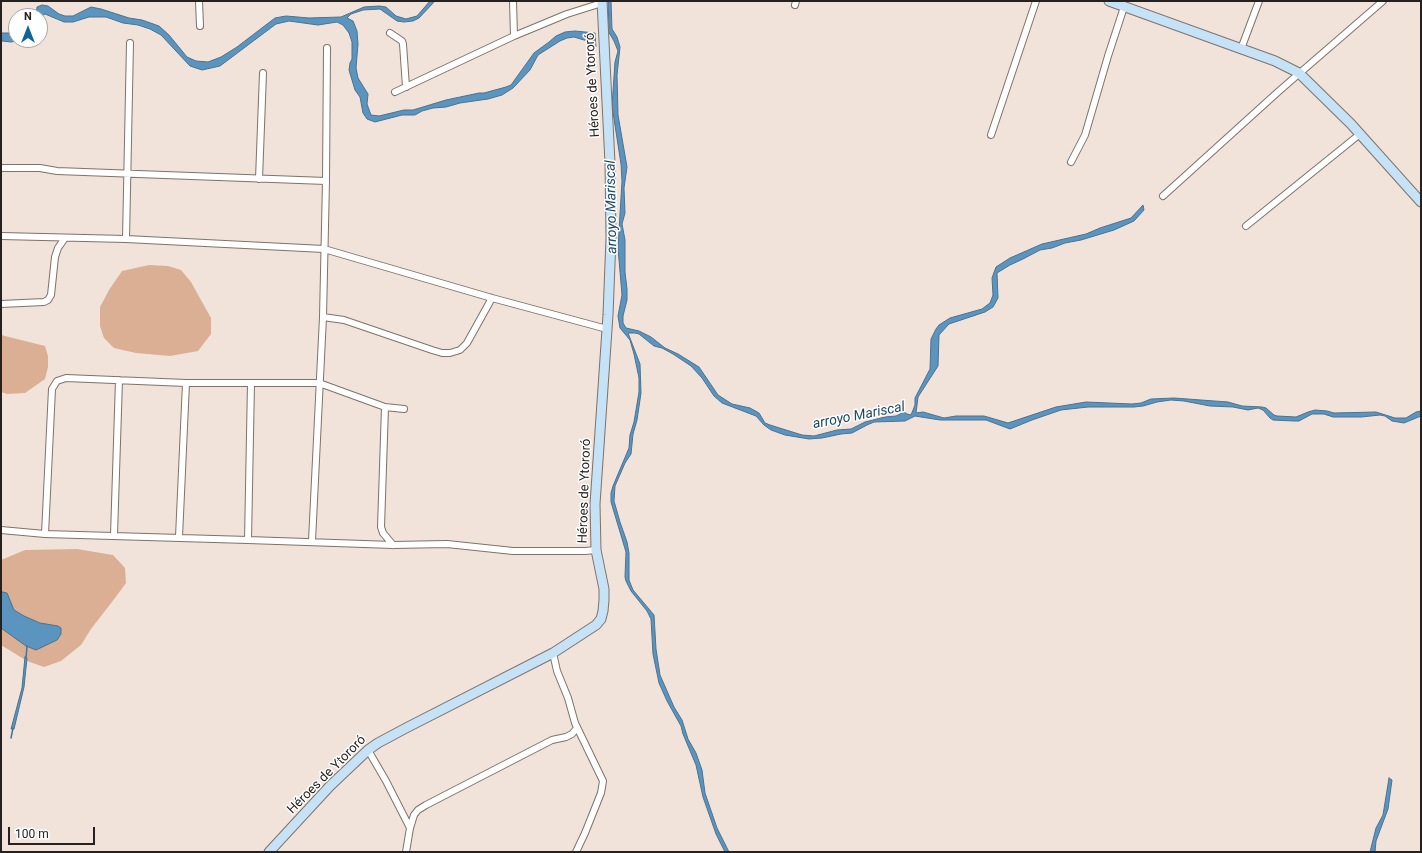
<!DOCTYPE html>
<meta charset="utf-8">
<style>
body{margin:0}
#map{position:relative;width:1422px;height:853px;overflow:hidden;background:#f1e3da;font-family:Roboto,sans-serif}
canvas{display:block}
.frame{position:absolute;inset:0;border:2px solid #26211e;pointer-events:none}
.north{position:absolute;left:8px;top:8px;width:40px;height:40px;box-sizing:border-box;background:#fff;border:1px solid #a8a6a5;border-radius:50%;rotate:0deg;font-size:11px;font-weight:700;line-height:16px;text-align:center;color:#26211e}
.north::after{content:'';display:block;margin:auto;width:14px;height:18px;background:#116596;clip-path:polygon(50% 0,100% 100%,50% 72%,0 100%)}
.scale{position:absolute;left:8px;top:827px;width:87px;height:18px;box-sizing:border-box;border:2px solid #26211e;border-top:0;padding-left:5px;font-size:12px;line-height:14px;white-space:nowrap;color:#26211e;-webkit-text-stroke:3px #fff;paint-order:stroke}
</style>
<div id="map">
<canvas width="1422" height="853"></canvas>
<div class="frame"></div>
<div class="north">N</div>
<div class="scale">100 m</div>
</div>
<script>
const g = document.querySelector('canvas').getContext('2d');
g.lineJoin = 'round';
function fillPath(path, color) { g.fillStyle = color; g.fill(path, 'evenodd'); }
const toPath = rows => new Path2D(rows.map(r => 'M' + r).join(''));
function stroke(path, color, width, dash) { g.strokeStyle = color; g.lineWidth = width; g.lineCap = dash ? 'butt' : 'round'; g.setLineDash(dash || []); g.stroke(path); }
function drawText(font, color, halo, rows, align = 'center') {
  g.font = font + ' Roboto,sans-serif'; g.lineWidth = 3; g.setLineDash([]); g.textBaseline = 'middle'; g.strokeStyle = halo; g.fillStyle = color; for (const [text, x, y, turn = 0] of rows) {
    g.save(); g.translate(x, y); g.rotate((+turn || 0) * Math.PI / 180); g.textAlign = isNaN(turn) ? turn : align; if (halo) g.strokeText(text, 0, 0); g.fillText(text, 0, 0); g.restore();
  }
}
fillPath(toPath([
 [149,265,168,266,181,270,191,282,211,318,211,334,198,351,170,356,136,353,114,348,104,338,100,326,100,307,109,290,122,271],
 [1,335,45,346,48,356,48,367,45,379,25,393,7,394,1,392],
 [77,549,113,555,125,568,126,583,115,598,91,629,81,645,61,661,44,667,27,661,1,645,1,560,25,550]
]), '#dbaf93');
const water = toPath([
 [430,1,435,1,419,18,413,21,404,22,397,21,380,9,363,10,351,14,347,18,353,21,357,31,358,44,356,68,358,78,368,94,367,104,371,115,379,116,404,110,413,110,446,100,479,93,484,93,506,87,511,85,534,53,549,42,556,36,565,32,575,31,595,33,596,47,590,42,584,40,574,37,567,38,560,41,538,55,530,70,513,88,502,95,488,99,460,103,446,107,433,108,422,111,415,115,402,115,375,122,367,119,363,113,360,97,355,90,349,70,350,63,352,59,352,42,349,33,343,25,337,22,318,25,289,21,276,24,220,66,202,70,190,66,161,35,150,29,138,25,123,23,106,17,89,17,73,22,64,22,45,14,43,15,40,22,40,16,36,16,37,7,42,5,48,6,59,14,65,16,73,16,91,7,101,9,129,18,142,20,159,26,169,35,187,57,196,61,208,62,221,57,237,47,275,18,286,16,309,18,341,17,364,7,379,6,386,7,396,16,406,19,417,16,430,1],
 [608,1,611,1,612,29,617,37,620,47,617,75,618,115,627,167,624,188,625,213,622,224,625,240,625,272,627,289,627,300,623,316,623,323,626,328,639,331,651,337,665,348,678,354,699,367,718,395,732,404,750,408,759,413,765,423,770,425,802,435,814,436,837,430,851,429,865,422,885,417,896,416,904,412,907,414,911,415,915,405,915,398,930,369,931,339,936,329,939,325,950,318,982,309,990,303,993,295,992,278,996,267,1010,258,1042,244,1086,234,1100,228,1131,218,1143,205,1144,210,1134,221,1114,230,1081,240,1065,243,1052,248,1040,250,1023,259,1010,265,997,273,998,298,993,307,985,312,949,324,939,335,938,366,918,397,916,413,923,412,944,418,956,416,984,416,1008,423,1056,407,1086,402,1132,404,1141,403,1151,399,1174,398,1228,402,1242,406,1262,407,1266,408,1274,415,1277,416,1296,417,1308,412,1315,410,1327,411,1334,413,1376,412,1395,418,1406,418,1416,412,1421,411,1421,416,1404,423,1392,421,1385,416,1380,415,1361,417,1333,417,1324,414,1312,414,1299,421,1294,421,1273,420,1270,418,1263,410,1258,408,1248,410,1233,407,1210,406,1184,401,1171,400,1157,402,1143,406,1134,407,1088,407,1061,410,1032,420,1010,429,986,420,940,420,915,416,905,421,874,422,867,425,852,433,841,434,822,438,809,439,785,435,771,430,764,425,756,416,722,403,714,396,702,378,691,366,673,354,662,348,654,346,639,334,635,333,628,333,640,364,641,393,637,420,633,434,631,454,625,463,615,486,614,501,620,522,627,542,629,553,629,580,633,590,654,615,656,649,660,675,674,707,682,720,688,739,696,753,702,770,705,793,717,828,729,852,725,852,716,834,703,797,696,765,683,734,681,726,667,701,659,683,653,654,651,619,647,611,631,591,626,581,625,577,626,552,611,502,611,493,613,486,629,448,630,435,634,422,639,392,639,378,634,354,630,340,620,328,618,316,622,295,618,248,622,181,621,164,612,106,615,62,618,51,614,41,608,31,609,28,608,1],
 [1,33,16,33,16,40,21,40,11,42,2,41,1,33],
 [2,592,7,593,14,610,24,616,40,623,58,626,61,628,61,634,57,640,36,650,26,646,1,628,1,595,2,592],
 [25,657,27,658,24,687,14,729,11,729,22,688,25,657],
 [1389,778,1392,780,1388,809,1376,841,1375,852,1370,852,1376,828,1383,815,1389,778]
]);
fillPath(water, '#5a94bf');
stroke(water, '#4a728f', 1);
stroke(toPath([
 [26,658,27,646],
 [11,738,13,728]
]), '#4a728f', 1.5);
const street = toPath([
 [199,1,200,26],
 [513,1,514,36],
 [795,5,796,1],
 [390,33,402,41,403,44,406,87],
 [1241,49,1259,1],
 [395,92,514,36,567,14,602,3],
 [991,135,1036,1],
 [1071,162,1085,135,1108,56,1124,7],
 [1,168,40,168,57,171,326,181],
 [259,179,263,73],
 [1163,196,1279,91,1383,1],
 [1246,226,1360,134],
 [1,236,126,239,324,249,492,298,607,329],
 [126,239,130,43],
 [1,304,44,302,48,300,51,295,55,257,58,248,65,238],
 [323,317,344,320,432,350,442,353,450,353,460,350,467,343,492,298],
 [385,407,381,527,383,533,393,545],
 [1,530,45,534,248,540,393,545,447,544,513,551,585,551,596,550],
 [45,534,52,389,57,381,66,378,186,383,319,383,385,407,404,409],
 [114,535,119,380],
 [179,537,186,383],
 [248,540,251,383],
 [312,541,323,317,326,181,327,48],
 [553,653,557,671,568,698,575,723,603,781,601,793,585,833,576,852],
 [368,750,386,781,410,828],
 [406,852,410,828,414,815,418,810,426,805,552,740,566,737,572,734,577,728]
]);
const secondary = toPath([
 [1109,1,1275,61,1299,73,1351,124,1421,202],
 [269,852,330,786,368,750,378,743,406,728,553,653,596,625,601,619,603,611,604,600,604,589,596,550,595,504,608,315,611,238,610,163,602,1]
]);
stroke(street, '#7f726a', 8);
stroke(secondary, '#7f726a', 11);
stroke(street, '#fff', 6);
stroke(secondary, '#c5e2f6', 9);
drawText('13px', '#26211e', '#fff', [
 ["Héroes de Ytororó",593,85,-93],
 ["Héroes de Ytororó",585,491,-88],
 ["Héroes de Ytororó",327,775,-45]
]);
drawText('italic 14px', '#1b4866', '#fff', [
 ["arroyo Mariscal",612,207,-91],
 ["arroyo Mariscal",859,416,-11]
]);
</script>
